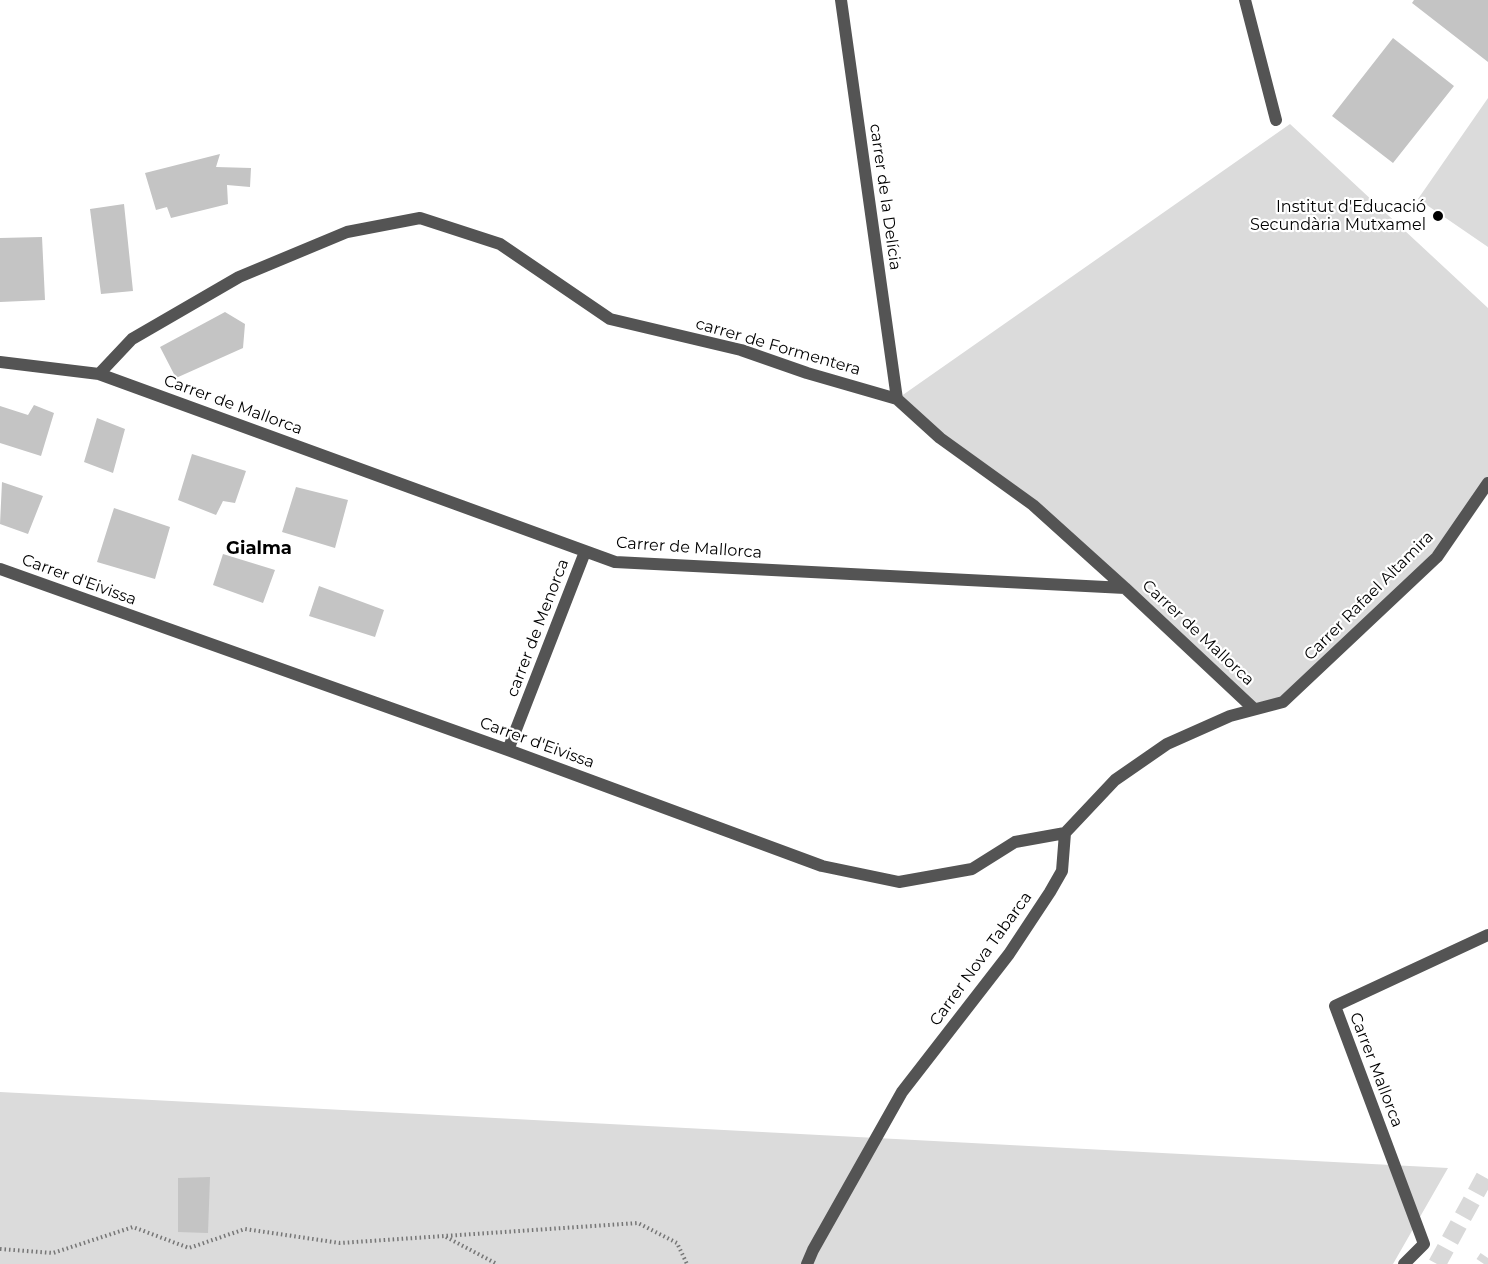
<!DOCTYPE html>
<meta charset="utf-8">
<style>
body{margin:0}
canvas{display:block;background:#fff}
</style>
<canvas width="1488" height="1264"></canvas>
<script>
const g = document.querySelector('canvas').getContext('2d');
g.lineJoin = 'round';
function fillPath(path, color) { g.fillStyle = color; g.fill(path, 'evenodd'); }
const toPath = rows => new Path2D(rows.map(r => 'M' + r).join(''));
function stroke(path, color, width, dash) { g.strokeStyle = color; g.lineWidth = width; g.lineCap = dash ? 'butt' : 'round'; g.setLineDash(dash || []); g.stroke(path); }
function drawText(font, color, halo, rows, align = 'center') {
  g.font = font + ' Montserrat,sans-serif'; g.lineWidth = 4.5; g.setLineDash([]); g.textBaseline = 'middle'; g.strokeStyle = halo; g.fillStyle = color; for (const [text, x, y, turn = 0] of rows) {
    g.save(); g.translate(x, y); g.rotate((+turn || 0) * Math.PI / 180); g.textAlign = isNaN(turn) ? turn : align; if (halo) g.strokeText(text, 0, 0); g.fillText(text, 0, 0); g.restore();
  }
}
fillPath(toPath([
 [1488,98,1488,247,1418,199],
 [1290,124,1488,308,1488,483,1437,557,1283,702,1253,708,1125,588,897,399],
 [0,1092,1448,1168,1393,1264,0,1264]
]), '#dbdbdb');
fillPath(toPath([
 [1414,0,1488,0,1488,62,1412,3],
 [1393,38,1454,86,1393,163,1332,116],
 [220,154,216,167,251,168,250,187,227,185,228,204,171,218,167,207,156,210,145,173],
 [124,204,133,291,101,294,90,209],
 [42,237,45,300,0,302,0,238],
 [225,312,245,324,243,348,176,378,160,347],
 [34,405,54,413,41,456,0,443,0,406,28,415],
 [97,418,125,429,113,473,84,462],
 [192,454,246,471,235,503,223,501,216,515,178,500],
 [2,482,43,496,28,534,0,524],
 [296,487,348,500,335,548,282,532],
 [114,508,170,527,155,579,97,562],
 [223,554,275,570,263,603,213,585],
 [319,586,384,610,375,637,309,616],
 [210,1177,208,1233,178,1232,178,1178]
]), '#c4c4c4');
stroke(toPath([
 [1437,1264,1488,1171],
 [1484,1264,1488,1258]
]), '#d9d9d9', 18, [18, 9]);
stroke(toPath([
 [446,1237,497,1264],
 [0,1249,53,1253,133,1227,189,1248,245,1229,340,1243,638,1223,677,1243,687,1264]
]), '#767676', 4, [1.5, 3]);
stroke(toPath([
 [841,0,897,399],
 [1245,0,1276,120],
 [0,362,99,374,615,562,1125,588,1253,708],
 [99,374,132,339,239,277,347,232,420,218,500,244,610,319,741,350,807,373,897,399,940,438,1033,505,1125,588],
 [0,569,508,750,822,866,899,882,972,869,1015,842,1065,833],
 [508,750,585,552],
 [807,1264,813,1250,902,1092,1009,954,1050,892,1062,871,1065,833,1115,780,1167,744,1230,716,1283,702,1437,557,1488,483],
 [1404,1264,1424,1244,1335,1006,1488,935]
]), '#545454', 12);
for (const [x, y, r, color] of [
 [1438,216,6,"#000"]
]) { const dot = new Path2D(); dot.arc(x, y, r, 0, 2 * Math.PI); g.fillStyle = color; g.fill(dot); stroke(dot, '#fff', 2); }
drawText('16px', '#000', '#fff', [
 ["carrer de la Delícia",885,197,82],
 ["carrer de Formentera",778,347,16],
 ["Carrer de Mallorca",233,405,20],
 ["Carrer de Mallorca",689,548,4],
 ["Carrer d'Eivissa",79,580,20],
 ["Carrer Rafael Altamira",1369,596,-45],
 ["carrer de Menorca",538,628,-69],
 ["Carrer de Mallorca",1198,633,43],
 ["Carrer d'Eivissa",537,743,20],
 ["Carrer Nova Tabarca",981,959,-54],
 ["Carrer Mallorca",1376,1070,69]
]);
drawText('16px', '#000', '#fff', [
 ["Institut d'Educació",1426,207],
 ["Secundària Mutxamel",1426,225]
], 'right');
drawText('bold 18px', '#000', '#fff', [
 ["Gialma",259,549]
]);
</script>
